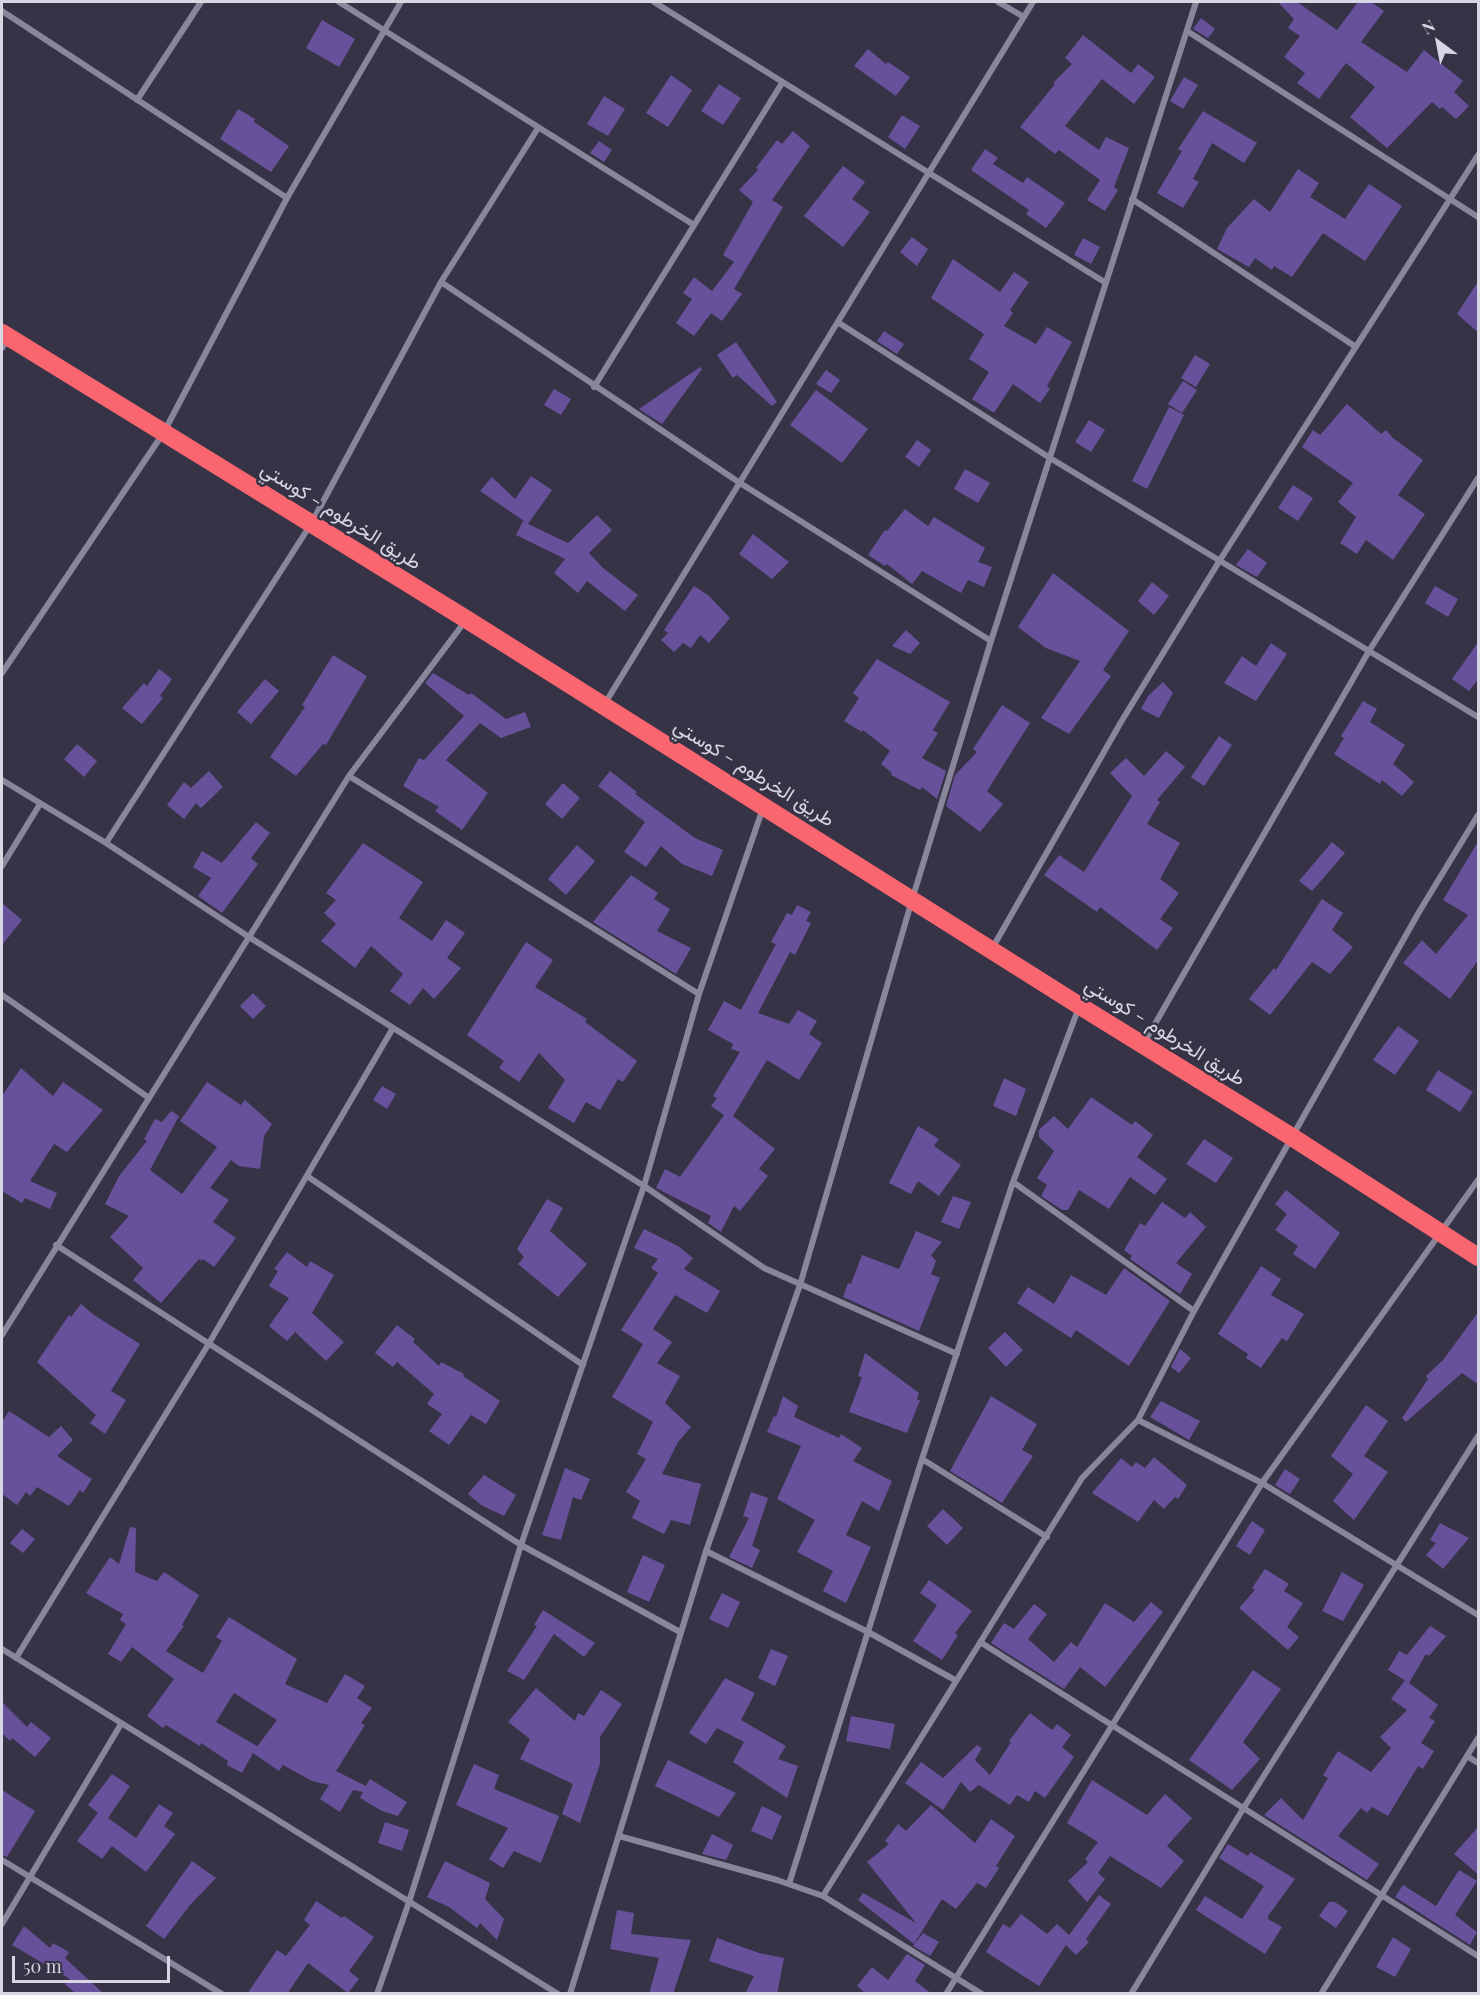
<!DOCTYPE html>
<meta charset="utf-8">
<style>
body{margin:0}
#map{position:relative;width:1480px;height:1995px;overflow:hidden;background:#373346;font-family:"Playfair Display",serif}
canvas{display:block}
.frame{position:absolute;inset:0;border:3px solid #d8d6e2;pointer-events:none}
.north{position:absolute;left:1408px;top:12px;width:60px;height:60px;-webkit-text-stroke:4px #373346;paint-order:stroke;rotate:328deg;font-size:16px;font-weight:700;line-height:24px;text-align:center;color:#d8d6e2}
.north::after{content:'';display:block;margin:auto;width:21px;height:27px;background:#d8d6e2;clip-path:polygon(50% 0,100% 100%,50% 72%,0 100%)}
.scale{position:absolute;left:12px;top:1956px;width:158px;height:27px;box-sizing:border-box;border:3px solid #d8d6e2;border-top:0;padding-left:8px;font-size:18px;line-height:21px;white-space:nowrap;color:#d8d6e2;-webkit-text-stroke:4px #373346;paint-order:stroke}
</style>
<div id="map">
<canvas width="1480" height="1995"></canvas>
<div class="frame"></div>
<div class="north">N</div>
<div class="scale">50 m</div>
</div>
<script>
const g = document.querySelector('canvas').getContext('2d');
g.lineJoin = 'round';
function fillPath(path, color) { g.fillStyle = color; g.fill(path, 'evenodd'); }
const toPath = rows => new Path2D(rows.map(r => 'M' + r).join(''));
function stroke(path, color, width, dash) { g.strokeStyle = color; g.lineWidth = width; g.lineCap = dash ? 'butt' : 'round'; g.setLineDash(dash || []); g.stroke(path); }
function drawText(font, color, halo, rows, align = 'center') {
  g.font = font + ' "Playfair Display",Vazirmatn,serif'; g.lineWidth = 5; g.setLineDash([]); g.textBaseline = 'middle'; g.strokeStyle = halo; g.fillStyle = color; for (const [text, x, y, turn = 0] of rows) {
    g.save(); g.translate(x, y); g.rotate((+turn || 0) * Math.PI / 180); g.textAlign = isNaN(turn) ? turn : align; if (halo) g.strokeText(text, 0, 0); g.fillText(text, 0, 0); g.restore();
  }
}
fillPath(toPath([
 [1278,2,1297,2,1337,30,1358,2,1371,2,1384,11,1361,42,1407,72,1424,50,1463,81,1454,92,1469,106,1456,119,1442,107,1440,109,1432,102,1387,148,1350,117,1375,87,1346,63,1319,99,1297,83,1305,73,1284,57,1300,36,1288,28,1294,19],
 [1201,18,1215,29,1208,38,1193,29],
 [322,20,355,39,339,67,306,48],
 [1083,35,1131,73,1138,64,1155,77,1134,104,1102,79,1065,126,1099,150,1106,137,1129,148,1114,187,1118,190,1105,211,1087,200,1100,180,1059,150,1055,154,1020,127,1055,84,1053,83,1072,64,1065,58],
 [868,49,886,64,888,62,910,77,896,96,854,66],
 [671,75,692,90,668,127,646,113],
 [1184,77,1198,85,1183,109,1170,101],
 [719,84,741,98,723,125,701,111],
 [604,96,625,109,608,136,587,124],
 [238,109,255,119,254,122,289,146,271,172,220,139],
 [1203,111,1257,143,1244,163,1212,143,1193,179,1199,182,1183,208,1157,193,1182,151,1178,149],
 [902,115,920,126,905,149,888,137],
 [793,131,810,146,772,200,783,207,734,289,742,294,722,321,711,313,694,336,676,323,692,299,683,293,694,277,712,291,734,262,723,255,753,202,739,190,758,170,756,168,777,140,782,144],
 [599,141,612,150,604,162,590,153],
 [985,149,998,158,993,164,1023,183,1027,177,1065,203,1046,228,1026,214,1029,210,971,170],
 [843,166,865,182,852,199,870,212,843,247,804,216],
 [1298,169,1319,183,1310,197,1345,219,1369,184,1402,206,1365,261,1323,233,1292,277,1274,266,1272,270,1255,258,1249,267,1217,249,1227,228,1254,199,1270,212],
 [912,237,928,249,917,266,900,252],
 [1083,238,1100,247,1091,264,1074,255],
 [953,259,1000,292,1014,272,1029,282,1010,310,1013,313,1004,326,1036,344,1047,327,1072,342,1047,386,1050,389,1040,403,1013,384,994,413,972,399,989,372,969,359,984,334,931,298],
 [1479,280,1479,333,1457,314],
 [884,331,904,344,897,354,877,341],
 [736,342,777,402,772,406,737,375,733,378,717,355],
 [1195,355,1210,364,1196,387,1181,378],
 [700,367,702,369,662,424,639,409],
 [826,370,840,380,831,393,816,384],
 [1183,381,1197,390,1182,413,1168,404],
 [554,389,571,399,561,415,544,405],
 [816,390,868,429,842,463,790,425],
 [1347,404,1381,434,1386,430,1393,438,1423,460,1398,495,1425,514,1393,560,1366,540,1357,554,1340,543,1356,517,1338,502,1353,483,1302,447,1313,430,1320,435],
 [1169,407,1184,415,1147,489,1132,481],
 [1089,420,1105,430,1091,452,1075,442],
 [917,440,931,450,919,467,905,457],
 [965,469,990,483,978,503,954,489],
 [531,476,552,490,528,524,568,543,597,515,612,530,589,553,603,568,638,595,625,611,587,581,578,593,554,573,565,559,516,535,523,521,527,523,480,491,492,477,515,499],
 [1293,485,1313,498,1298,521,1278,508],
 [905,509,928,526,934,517,985,548,978,562,992,567,984,587,968,580,961,593,922,571,912,584,887,564,885,566,868,555,885,530,887,531],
 [753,534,789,562,772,579,739,554],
 [1248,549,1267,563,1257,577,1236,565],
 [1053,573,1129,631,1103,670,1111,676,1069,734,1041,718,1080,661,1046,648,1018,627],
 [1152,582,1169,596,1154,615,1138,601],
 [694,586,708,595,730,618,709,643,700,635,691,648,683,643,674,652,661,640,668,633,664,630],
 [1435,586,1458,599,1448,617,1425,603],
 [906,630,920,643,910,654,892,646],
 [1479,641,1479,678,1469,691,1452,679],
 [1271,643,1287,654,1256,701,1224,683,1242,656,1256,666],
 [333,655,367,676,326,745,323,744,296,776,270,757,305,707,302,705],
 [877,659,950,702,933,730,938,733,922,758,946,771,937,799,922,787,920,790,891,775,892,773,881,764,890,751,863,730,862,732,844,721,859,698,853,693],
 [159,669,172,679,160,696,163,698,142,724,122,708,144,683,147,686],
 [433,673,469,695,471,693,506,719,525,712,531,727,501,738,480,723,446,760,488,793,462,830,435,811,439,807,403,786,419,758,424,760,464,716,425,683],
 [265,679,279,691,251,724,237,712],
 [1163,682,1173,693,1159,718,1141,709,1148,696],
 [1363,701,1377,709,1370,722,1405,745,1393,764,1414,782,1402,796,1382,780,1380,784,1334,754,1344,738,1341,736],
 [1002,705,1030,723,987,791,1003,804,980,832,946,806,955,775,977,752,973,749],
 [1219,736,1232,745,1204,786,1191,777],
 [77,744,97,761,84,777,64,759],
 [1166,751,1185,767,1157,800,1160,802,1147,824,1180,843,1160,879,1179,893,1160,919,1173,928,1157,950,1100,907,1097,912,1044,875,1059,855,1084,872,1132,796,1110,773,1126,758,1144,776],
 [209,771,223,787,201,808,196,803,184,819,167,805,184,782,191,788],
 [610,771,637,792,635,794,695,838,723,850,712,876,682,864,661,846,646,867,624,852,645,822,598,786],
 [563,783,580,798,562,819,545,804],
 [256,822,270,833,251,858,258,864,222,913,198,896,211,878,193,867,202,851,222,863],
 [1479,840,1479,959,1450,999,1403,963,1422,940,1436,954,1468,915,1443,900],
 [1332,842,1345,853,1312,891,1299,881],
 [363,843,423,882,399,918,432,941,446,920,465,933,447,958,461,968,434,999,423,988,410,1005,390,991,403,974,371,946,355,968,321,941,336,924,324,913,336,900,326,893],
 [577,845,595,861,566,895,548,879],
 [631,875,658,893,654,899,670,909,657,931,691,948,676,974,593,922],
 [1322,899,1343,913,1332,930,1353,947,1330,974,1312,962,1270,1015,1249,999,1274,968,1276,970],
 [2,903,22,920,2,945],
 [797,905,811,912,806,921,811,923,795,955,790,952,758,1013,789,1024,798,1010,817,1021,809,1034,822,1043,799,1080,767,1060,733,1116,775,1149,759,1169,768,1176,740,1211,734,1206,721,1232,708,1223,711,1216,656,1188,665,1169,680,1177,724,1115,711,1106,717,1098,713,1096,740,1052,731,1049,733,1044,708,1030,724,1001,741,1010,776,944,771,942,787,913,792,915],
 [526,942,553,960,535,987,587,1019,585,1022,637,1061,623,1082,618,1079,600,1110,586,1102,574,1123,548,1108,565,1080,539,1053,519,1082,499,1068,504,1061,467,1035],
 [253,993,266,1006,253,1019,240,1006],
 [1398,1026,1419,1041,1395,1075,1373,1060],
 [21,1068,53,1096,63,1082,103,1110,67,1152,54,1144,30,1181,57,1193,50,1209,25,1198,22,1203,2,1191,2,1096],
 [1438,1070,1473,1092,1460,1112,1426,1090],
 [1004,1078,1026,1089,1016,1116,993,1106],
 [207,1082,241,1105,245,1100,272,1124,264,1136,260,1169,239,1166,231,1160,210,1188,229,1200,213,1222,236,1238,214,1267,203,1259,202,1261,199,1259,161,1303,133,1280,143,1268,110,1237,129,1216,105,1204,119,1176,147,1141,144,1139,155,1119,162,1122,171,1111,179,1116,150,1170,182,1194,217,1147,180,1121],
 [382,1086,396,1094,387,1109,373,1100],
 [1091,1097,1132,1125,1135,1121,1153,1135,1137,1157,1167,1179,1155,1195,1130,1177,1109,1209,1079,1190,1068,1210,1062,1210,1041,1196,1047,1185,1037,1178,1054,1151,1039,1137,1039,1130,1054,1116,1068,1129],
 [918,1126,939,1139,934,1146,961,1165,939,1196,918,1181,911,1194,889,1183],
 [1204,1139,1233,1158,1216,1183,1186,1164],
 [1286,1190,1340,1233,1315,1269,1293,1254,1298,1246,1275,1230,1287,1214,1275,1204],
 [953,1196,971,1202,959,1229,941,1222],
 [547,1199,563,1208,550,1231,587,1264,558,1297,518,1264,524,1257,517,1249],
 [1162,1202,1185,1218,1190,1212,1206,1227,1176,1263,1192,1274,1180,1294,1130,1259,1132,1256,1124,1250,1140,1223,1145,1226],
 [644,1229,678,1246,693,1258,684,1269,720,1291,707,1313,675,1295,653,1329,672,1342,657,1363,680,1376,665,1403,691,1427,678,1442,662,1474,701,1484,690,1525,671,1520,664,1534,632,1518,640,1501,626,1492,646,1459,637,1454,653,1422,612,1397,643,1344,621,1330,658,1273,651,1268,658,1259,634,1248],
 [916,1231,942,1242,931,1255,936,1261,931,1274,940,1278,919,1331,843,1297,848,1283,851,1284,862,1255,899,1269],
 [287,1252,307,1267,310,1261,334,1275,312,1313,344,1342,326,1361,295,1332,287,1341,269,1326,289,1298,269,1286,278,1271,274,1269],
 [1261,1266,1281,1279,1271,1295,1304,1314,1287,1341,1282,1338,1261,1368,1246,1358,1248,1354,1218,1334],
 [1124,1268,1170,1301,1129,1366,1076,1330,1071,1338,1017,1303,1028,1287,1054,1304,1071,1275,1106,1295],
 [81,1304,94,1315,140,1344,111,1391,126,1400,105,1434,90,1423,96,1415,37,1362,69,1315,71,1317],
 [1479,1311,1479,1385,1462,1373,1406,1422,1402,1418,1428,1379,1426,1376,1443,1360],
 [397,1325,415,1339,413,1342,439,1366,441,1362,464,1374,463,1376,500,1401,486,1424,471,1415,449,1445,429,1431,442,1414,427,1404,434,1394,397,1362,393,1367,375,1353],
 [1005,1332,1023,1350,1006,1367,988,1348],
 [1180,1349,1191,1358,1179,1373,1171,1367],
 [865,1353,919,1393,917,1400,920,1400,907,1433,849,1412,862,1377,858,1376],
 [783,1396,798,1406,794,1417,839,1438,841,1434,862,1448,853,1461,892,1481,879,1511,862,1501,846,1535,871,1547,846,1603,823,1591,833,1571,797,1552,815,1520,777,1499,801,1446,767,1432,774,1416,776,1417],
 [991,1396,1037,1424,1022,1450,1033,1456,1002,1503,950,1471],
 [1161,1401,1200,1421,1189,1440,1150,1417],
 [1366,1405,1388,1421,1364,1456,1388,1472,1354,1520,1333,1501,1353,1474,1331,1456],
 [9,1411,49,1437,61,1426,73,1440,57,1456,92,1479,83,1493,80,1490,69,1506,37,1487,30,1496,26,1492,17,1505,2,1494,2,1422],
 [1154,1457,1187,1485,1178,1499,1175,1497,1164,1509,1154,1500,1138,1522,1092,1493,1121,1458,1132,1467,1136,1462,1145,1468],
 [565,1468,590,1479,581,1500,573,1497,561,1540,542,1535],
 [1285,1469,1300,1479,1290,1494,1275,1485],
 [484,1475,516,1495,504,1516,481,1505,468,1494],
 [751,1492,768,1498,752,1546,760,1550,752,1568,729,1557,749,1518,743,1516],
 [943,1509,963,1528,947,1545,927,1526],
 [1252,1521,1265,1530,1250,1555,1236,1546],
 [1440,1523,1469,1538,1443,1569,1426,1555,1436,1543,1430,1540],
 [130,1527,136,1528,135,1572,157,1581,164,1572,199,1595,182,1625,184,1626,166,1651,203,1673,222,1641,216,1637,229,1617,297,1659,285,1684,327,1703,345,1674,365,1686,357,1698,372,1708,361,1723,365,1725,336,1771,366,1786,370,1779,407,1802,398,1816,382,1811,360,1798,363,1792,353,1790,340,1812,320,1799,329,1785,312,1781,283,1765,279,1771,253,1753,242,1773,227,1765,228,1761,201,1743,200,1746,166,1725,163,1728,147,1716,174,1679,132,1647,121,1662,108,1654,126,1624,120,1620,123,1614,86,1593,110,1557,119,1564],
 [234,1693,277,1720,256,1748,257,1746,216,1722],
 [22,1529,35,1539,23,1553,10,1543],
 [643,1555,665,1565,649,1602,627,1592],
 [1265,1569,1289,1584,1284,1591,1303,1603,1287,1627,1299,1637,1288,1650,1239,1608,1255,1590,1252,1588],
 [1342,1572,1364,1585,1343,1621,1322,1611],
 [929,1580,972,1611,955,1633,958,1635,942,1660,913,1641,937,1605,920,1593],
 [722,1593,740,1602,728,1628,709,1619],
 [1151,1602,1163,1612,1105,1687,1080,1667,1064,1689,991,1643,1004,1623,1014,1629,1034,1604,1047,1614,1028,1639,1054,1662,1071,1642,1077,1647,1105,1603,1134,1622],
 [543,1610,595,1643,584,1657,554,1634,524,1680,507,1671,537,1626,534,1625],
 [1430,1626,1446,1636,1429,1656,1426,1654,1409,1683,1388,1670,1399,1651,1407,1655],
 [771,1649,788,1656,775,1686,758,1678],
 [1253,1670,1281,1689,1243,1742,1260,1759,1232,1790,1189,1760],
 [725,1678,755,1693,741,1720,786,1746,778,1759,798,1766,787,1798,733,1762,744,1742,717,1728,706,1744,689,1733],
 [1405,1680,1438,1705,1429,1718,1435,1721,1421,1743,1434,1751,1423,1769,1418,1766,1388,1816,1372,1807,1367,1813,1361,1808,1338,1836,1379,1864,1367,1880,1264,1815,1281,1798,1303,1820,1328,1778,1323,1775,1338,1751,1371,1772,1391,1748,1380,1737,1407,1710,1391,1699],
 [536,1688,575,1721,578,1713,584,1716,601,1690,622,1704,600,1737,600,1764,580,1823,562,1814,573,1784,520,1759,530,1739,508,1722],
 [2,1702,27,1727,31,1722,51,1738,35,1757,12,1738,10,1741,2,1733],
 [1030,1713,1052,1730,1057,1724,1071,1735,1062,1747,1074,1757,1045,1798,1035,1791,1029,1802,1017,1795,1010,1805,979,1785,970,1792,961,1782,943,1810,905,1783,921,1762,943,1778,977,1745,982,1748,975,1760,990,1775,1011,1742,1009,1741],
 [851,1716,895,1724,890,1749,846,1741],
 [668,1760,736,1793,719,1817,655,1786],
 [474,1764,499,1775,494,1789,559,1816,541,1863,514,1851,503,1868,489,1859,508,1828,456,1805],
 [112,1774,130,1786,108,1818,136,1838,159,1804,173,1813,164,1826,175,1834,146,1872,112,1846,102,1859,77,1841,98,1813,88,1805],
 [1092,1780,1147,1815,1165,1794,1192,1818,1167,1846,1184,1861,1161,1888,1110,1856,1098,1873,1105,1879,1087,1902,1068,1881,1088,1862,1085,1859,1098,1842,1067,1823],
 [2,1790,35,1811,7,1857,2,1855],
 [931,1805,975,1843,991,1819,1015,1836,996,1866,999,1868,986,1888,977,1883,956,1909,942,1899,914,1944,858,1900,863,1893,916,1923,867,1862,889,1844,885,1841,898,1824,906,1831],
 [762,1806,782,1816,772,1840,751,1831],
 [385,1822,409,1830,402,1851,378,1843],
 [1479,1826,1479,1875,1454,1854],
 [712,1834,733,1845,726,1860,702,1854],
 [1228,1844,1248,1856,1250,1852,1295,1879,1268,1916,1268,1919,1282,1927,1265,1954,1196,1910,1205,1896,1242,1919,1264,1886,1219,1858],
 [192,1861,216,1878,190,1905,164,1939,146,1926],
 [445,1861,490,1883,485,1899,504,1919,497,1940,480,1923,477,1928,449,1907,427,1897],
 [1459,1870,1477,1881,1455,1915,1477,1932,1470,1945,1395,1897,1403,1885,1436,1906],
 [1099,1895,1111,1904,1086,1939,1089,1942,1076,1955,1066,1945,1039,1986,986,1952,1003,1924,1010,1928,1021,1914,1047,1934,1057,1924,1069,1935],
 [316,1901,342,1918,344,1916,374,1937,349,1971,359,1979,348,1993,308,1963,287,1994,247,1994,277,1950,286,1956,310,1925,304,1920],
 [1329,1902,1335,1902,1348,1911,1336,1928,1319,1916],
 [617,1910,634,1913,631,1934,691,1940,673,1994,649,1994,659,1958,610,1949],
 [24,1926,50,1948,53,1943,69,1952,65,1958,104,1994,76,1994,65,1984,70,1979,12,1945],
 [923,1933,939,1942,930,1956,913,1946],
 [1393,1937,1411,1949,1395,1977,1376,1967],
 [717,1938,759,1953,784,1958,777,1994,745,1994,754,1976,709,1961],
 [907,1954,925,1965,915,1981,932,1994,866,1994,857,1986,872,1967,888,1980]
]), '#67519b');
stroke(toPath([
 [339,2,694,225],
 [654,2,1106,283],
 [998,2,1024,17],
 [2,11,287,198],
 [1187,31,1478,217],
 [137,100,201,2],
 [1132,199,1356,347],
 [441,282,740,483,991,641,1196,2],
 [839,323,1050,458,1478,717],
 [2,348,8,338],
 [594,387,782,83],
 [2,673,164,432,287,198,401,2],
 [604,705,1033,2],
 [349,776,699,994],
 [2,780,106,843,249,937,644,1186,764,1268,957,1354],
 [106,843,311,524,441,282,538,128],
 [2,866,40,804],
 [993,947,1121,722,1220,560,1478,155],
 [2,995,149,1098],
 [1144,1043,1369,651,1478,478],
 [307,1176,583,1365],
 [1013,1182,1194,1311],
 [56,1245,521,1545,680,1632],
 [2,1335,349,776,466,620],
 [1138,1420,1262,1483,1478,1615],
 [922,1459,1047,1537],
 [706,1551,868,1632,955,1680],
 [980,1642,1478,1956],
 [2,1649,558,1994],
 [16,1658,208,1345,393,1028],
 [1467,1756,1478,1763],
 [619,1836,777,1880,823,1896,982,1994],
 [2,1860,222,1994],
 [789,1884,922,1459,1013,1182,1079,1007],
 [823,1896,1082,1478,1138,1420,1194,1311,1292,1137,1419,912,1478,815],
 [2,1924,121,1724],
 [377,1994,409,1902,521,1545,644,1186,699,994,763,808],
 [570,1994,706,1551,800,1285,912,900,991,641],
 [946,1994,1262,1483,1478,1180],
 [1131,1994,1243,1809,1478,1436],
 [1321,1994,1478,1738]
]), '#89859b', 6);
stroke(toPath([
 [2,333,466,619,1080,1006,1292,1137,1478,1257]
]), '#f96670', 18);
drawText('20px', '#d8d6e2', '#373346', [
 ["طريق الخرطوم - كوستي",341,516,32],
 ["طريق الخرطوم - كوستي",754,773,32],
 ["طريق الخرطوم - كوستي",1165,1032,32]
]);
</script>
